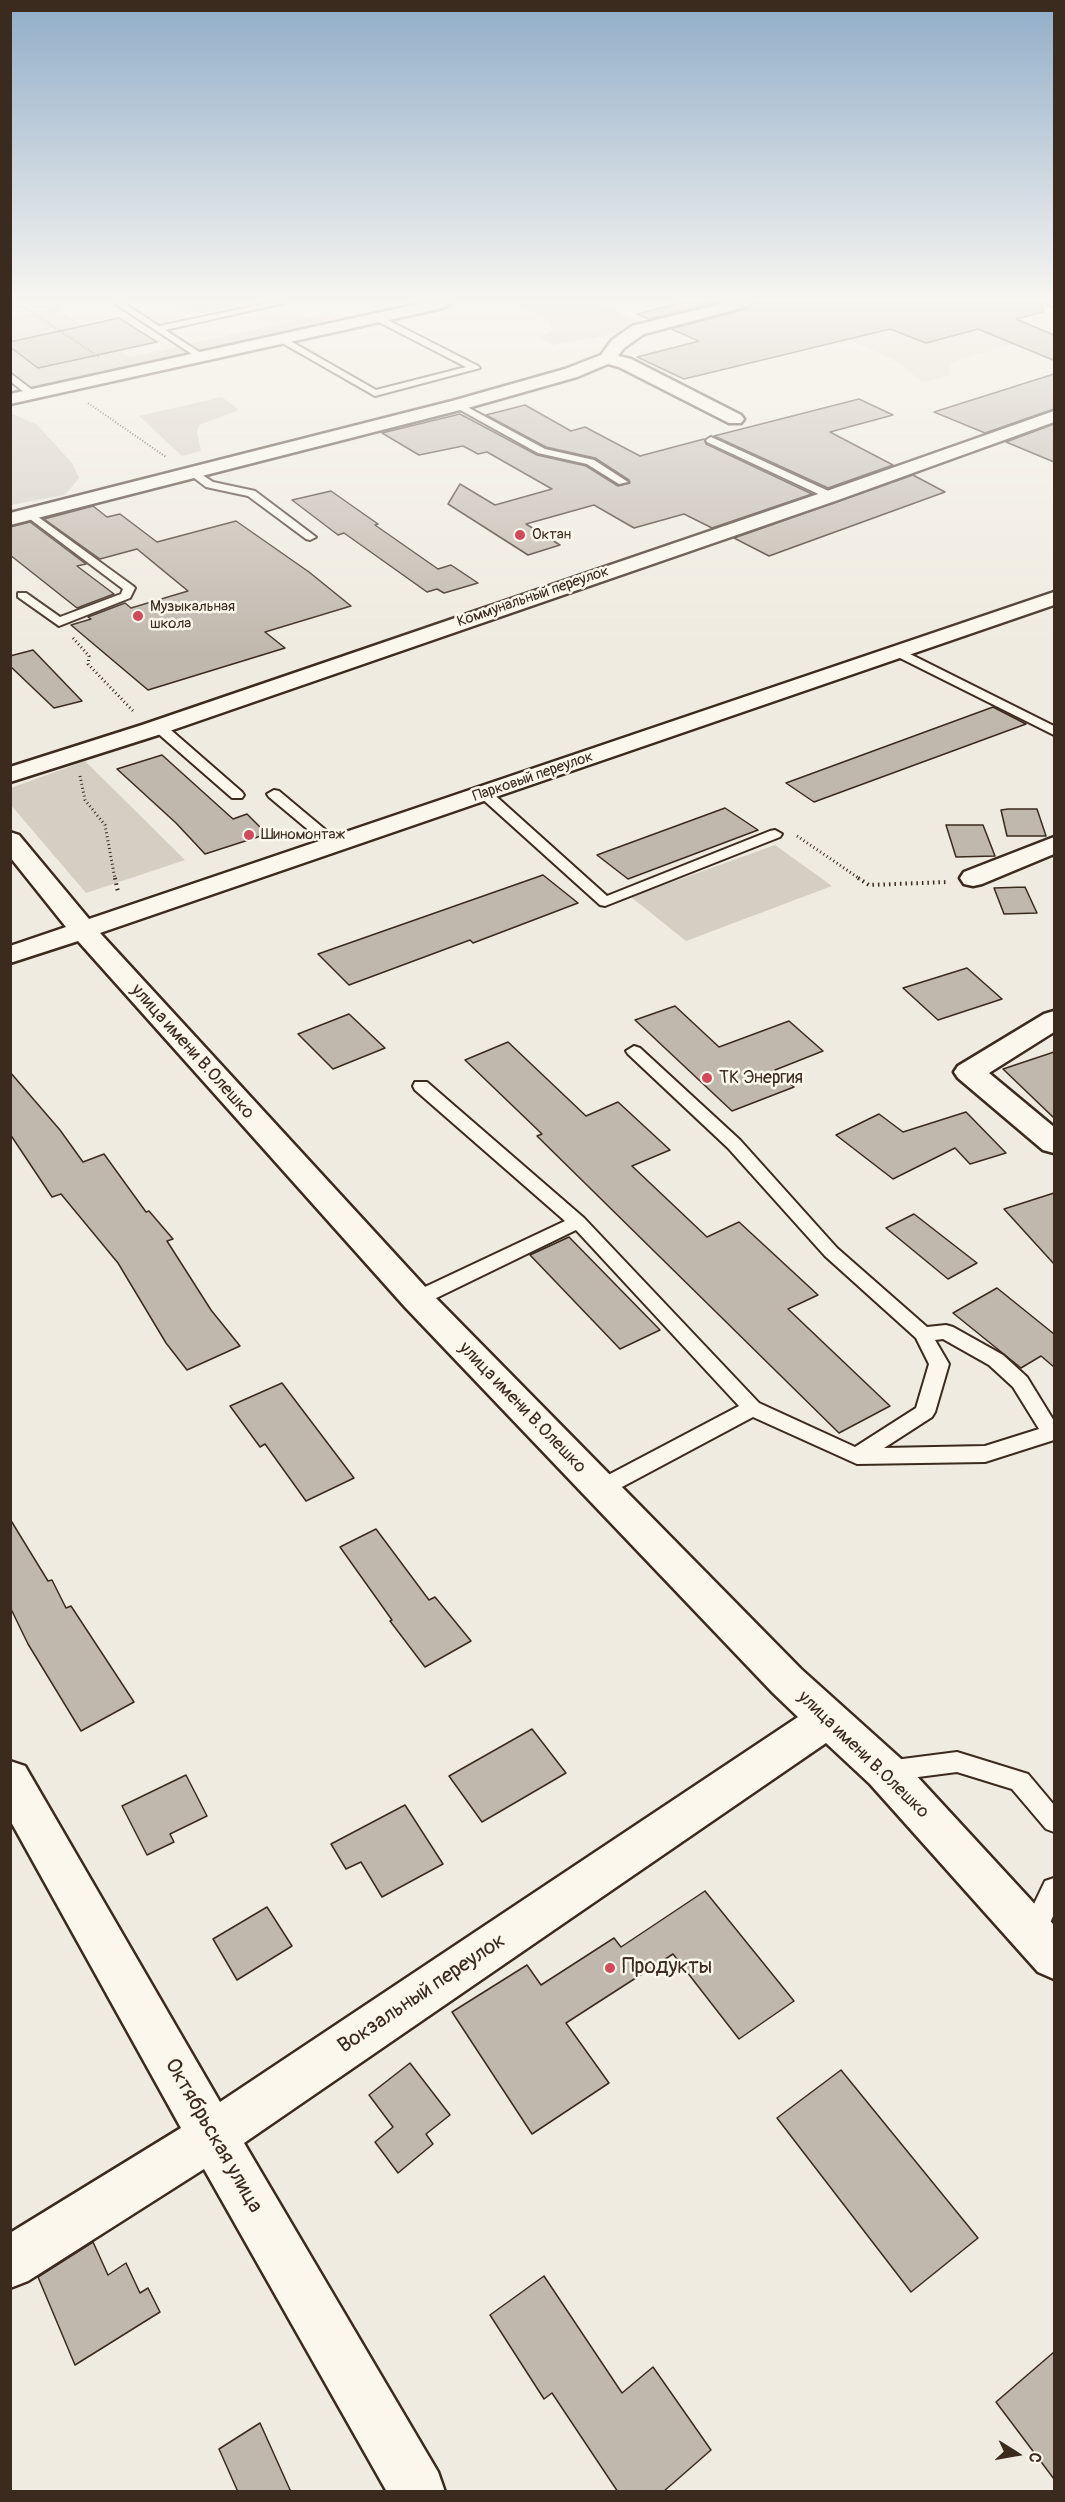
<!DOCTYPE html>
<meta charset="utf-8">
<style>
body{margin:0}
#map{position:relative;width:1065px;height:2502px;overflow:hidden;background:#f0ebe0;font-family:Pangolin,sans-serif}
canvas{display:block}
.frame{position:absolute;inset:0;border:12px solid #3b2a1e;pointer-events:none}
.north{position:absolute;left:987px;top:2424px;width:60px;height:60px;-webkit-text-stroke:4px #fbf7ec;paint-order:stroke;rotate:101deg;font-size:16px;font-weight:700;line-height:24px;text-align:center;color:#3b2a1e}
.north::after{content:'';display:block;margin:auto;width:21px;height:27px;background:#3b2a1e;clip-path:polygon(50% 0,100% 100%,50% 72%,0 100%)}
</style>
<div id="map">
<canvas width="1065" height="2502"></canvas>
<div class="frame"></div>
<div class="north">С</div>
</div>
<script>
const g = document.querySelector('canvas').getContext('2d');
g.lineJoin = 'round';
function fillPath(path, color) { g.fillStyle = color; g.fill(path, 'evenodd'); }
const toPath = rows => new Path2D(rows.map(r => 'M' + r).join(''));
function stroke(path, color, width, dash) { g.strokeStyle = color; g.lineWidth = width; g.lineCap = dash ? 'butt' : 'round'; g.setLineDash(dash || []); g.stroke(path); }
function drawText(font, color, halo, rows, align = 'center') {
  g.font = font + ' Pangolin,sans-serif'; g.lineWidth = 5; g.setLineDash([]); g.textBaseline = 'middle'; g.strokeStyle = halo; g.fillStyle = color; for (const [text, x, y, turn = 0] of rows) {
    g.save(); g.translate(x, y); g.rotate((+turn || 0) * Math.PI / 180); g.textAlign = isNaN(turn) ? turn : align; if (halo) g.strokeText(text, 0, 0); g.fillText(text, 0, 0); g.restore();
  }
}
fillPath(toPath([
 [824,303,979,303,1046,331,1008,341,1016,344,956,360,949,367,951,375,924,383,894,360,801,318,793,311]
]), '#e2dcd1');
fillPath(toPath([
 [176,303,248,303,196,314],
 [518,303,598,303,639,322,605,336,552,345,541,337,553,330,548,320],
 [56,308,130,357,315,316,327,324,31,387,11,370,11,318],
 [222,397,239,410,199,425,197,432,201,451,182,456,139,416],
 [10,413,36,424,72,463,79,478,65,495,11,505],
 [85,761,185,860,86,893,10,804,11,788],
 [775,845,832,886,686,941,631,897]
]), '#d5cec3');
const building = toPath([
 [681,303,716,303,649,319,637,314,681,303],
 [752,303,1042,303,1043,312,1016,319,1054,335,1054,357,1053,360,978,329,926,343,890,329,684,379,637,357,699,341,671,329,749,308,752,303],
 [119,318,157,342,38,368,10,347,10,342,119,318],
 [1054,374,1054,409,985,433,934,412,1054,374],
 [859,399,893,415,830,432,893,465,828,488,714,436,859,399],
 [525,405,571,431,585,427,640,456,704,439,706,444,812,494,712,528,684,514,634,528,594,505,526,524,560,545,528,555,448,504,460,484,495,505,552,489,487,452,478,454,463,446,419,455,382,433,460,414,537,455,586,466,618,486,630,483,629,480,595,458,546,447,486,415,525,405],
 [1054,424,1054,462,1006,442,1054,424],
 [913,475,945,492,769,556,734,538,913,475],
 [331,491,378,524,375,525,438,569,451,565,478,583,444,593,437,589,427,592,344,533,338,535,292,500,331,491],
 [93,506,107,517,120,514,157,542,236,521,309,572,351,606,265,632,285,648,148,690,71,625,91,619,88,617,125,603,131,608,188,591,137,549,100,559,44,519,93,506],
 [30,522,86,564,77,566,114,594,77,608,10,555,10,527,30,522],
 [33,650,82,701,54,708,10,666,10,656,33,650],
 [993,707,1026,724,814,802,786,783,993,707],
 [162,755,233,819,247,814,267,834,205,854,176,823,117,769,162,755],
 [725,808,758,830,628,879,597,855,725,808],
 [1008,809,1037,809,1046,836,1007,836,1001,810,1008,809],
 [946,825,983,825,995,856,956,857,946,825],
 [543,875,578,903,473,943,470,940,349,985,318,954,543,875],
 [1025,887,1037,913,1004,914,994,888,1025,887],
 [967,968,1002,999,938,1020,903,988,967,968],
 [675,1006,719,1047,789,1021,823,1051,775,1070,794,1087,732,1111,635,1020,675,1006],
 [349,1014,385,1048,333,1069,298,1034,349,1014],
 [508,1042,586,1116,618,1102,670,1150,632,1166,707,1237,739,1222,818,1295,788,1309,890,1406,839,1433,537,1136,542,1134,465,1060,508,1042],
 [1054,1052,1054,1118,1003,1069,1054,1052],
 [10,1072,60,1130,83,1162,104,1154,146,1212,149,1211,173,1239,167,1241,211,1310,240,1346,187,1370,166,1343,118,1263,61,1194,52,1197,10,1134,10,1072],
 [966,1112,1006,1153,970,1164,955,1148,893,1179,836,1135,879,1114,903,1132,966,1112],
 [1054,1193,1054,1264,1004,1209,1054,1193],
 [914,1214,977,1263,948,1279,886,1228,914,1214],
 [569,1237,660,1330,620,1349,530,1255,569,1237],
 [997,1288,1054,1334,1054,1367,1041,1356,1021,1368,953,1313,997,1288],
 [282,1383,354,1478,306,1501,265,1444,260,1447,230,1406,282,1383],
 [10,1519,48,1581,52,1580,66,1608,71,1606,134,1702,81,1731,28,1644,10,1607,10,1519],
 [376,1529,429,1600,435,1597,471,1641,425,1667,390,1621,392,1620,340,1547,376,1529],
 [532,1729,566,1773,482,1822,449,1776,532,1729],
 [186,1775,207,1816,170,1834,174,1842,147,1855,122,1806,186,1775],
 [405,1805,443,1864,382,1897,361,1862,346,1869,331,1844,405,1805],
 [705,1891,794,2001,739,2039,673,1954,566,2023,609,2083,532,2134,452,2012,527,1965,541,1985,614,1938,621,1947,705,1891],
 [267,1907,292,1946,237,1980,213,1939,267,1907],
 [410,2063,450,2115,426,2134,433,2144,398,2173,375,2142,393,2127,369,2095,410,2063],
 [841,2070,978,2238,911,2292,777,2118,841,2070],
 [93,2242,108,2275,126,2263,140,2293,148,2288,160,2312,75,2365,38,2277,93,2242],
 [544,2276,622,2393,653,2367,711,2450,663,2492,618,2492,552,2393,544,2399,490,2315,544,2276],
 [1054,2352,1054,2479,996,2402,1054,2352],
 [260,2423,291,2492,238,2492,219,2449,260,2423]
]);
fillPath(building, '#c0b8ad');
stroke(building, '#3b2a1e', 1.5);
const lane = toPath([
 [114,303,124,303,159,326,269,303,284,303,165,330,204,355,206,357,201,360,114,303],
 [1048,303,1054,303,1054,307,1049,305,1048,303],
 [378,315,478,366,480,368,375,396,277,340,285,338,376,390,466,367,375,320,374,318,378,315],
 [10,373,35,392,35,396,29,396,10,381,10,373],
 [458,402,545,449,594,460,628,482,619,484,587,464,538,453,455,407,453,405,458,402],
 [711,437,835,494,836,496,831,499,827,498,707,442,706,440,711,437],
 [193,469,213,482,255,491,316,537,310,540,306,539,248,496,206,487,189,474,189,470,193,469],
 [30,511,133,586,135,588,130,598,59,626,18,597,18,593,26,593,60,617,121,594,123,589,26,516,25,514,30,511],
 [898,648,1054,726,1054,735,894,655,892,652,898,648],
 [159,723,164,724,242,792,244,795,242,798,232,798,154,730,153,727,159,723],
 [484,789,489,790,607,896,770,831,775,830,782,834,780,837,605,906,600,905,479,796,477,793,479,790,484,789],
 [274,790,279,791,340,842,342,845,340,848,330,848,269,797,267,794,274,790],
 [634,1046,640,1048,740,1140,837,1248,927,1327,946,1325,953,1327,1003,1355,1027,1377,1054,1421,1054,1440,985,1462,857,1464,753,1417,607,1495,600,1497,593,1495,590,1489,593,1483,739,1406,576,1230,424,1304,417,1305,410,1304,408,1299,410,1294,565,1221,415,1090,413,1086,415,1082,427,1082,584,1218,759,1403,855,1447,916,1408,929,1364,916,1338,825,1256,728,1148,628,1054,626,1051,634,1046],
 [943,1339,989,1365,1013,1387,1039,1429,985,1446,884,1448,932,1417,935,1412,949,1364,935,1340,943,1339],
 [957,1752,1028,1774,1054,1805,1054,1832,1046,1829,1012,1789,957,1772,887,1781,879,1778,875,1771,879,1764,887,1761,957,1752],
 [1054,1878,1054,1914,1042,1941,1033,1945,1024,1941,1021,1933,1024,1925,1045,1881,1054,1878]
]);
const street = toPath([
 [422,303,451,303,443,308,10,404,10,394,422,303],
 [724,303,750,303,748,306,644,334,624,348,618,356,631,359,741,415,744,419,741,423,729,423,619,367,608,364,577,377,464,409,10,525,10,513,452,401,565,369,601,355,612,340,632,326,724,303],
 [1054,411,1054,422,838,500,158,735,10,782,10,767,142,725,824,492,1054,411],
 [1054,592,1054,605,100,933,429,1291,801,1669,900,1758,1054,1925,1054,1979,1038,1972,870,1784,826,1743,244,2143,438,2472,445,2492,387,2492,204,2169,28,2281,10,2288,10,2233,181,2128,10,1820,10,1761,25,1766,220,2102,798,1717,773,1693,405,1307,78,941,10,963,10,946,66,927,10,857,10,832,19,835,89,919,1054,592],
 [1054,837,1054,854,982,884,973,886,964,884,960,878,964,872,1054,837],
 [1054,1011,1054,1032,989,1073,1054,1127,1054,1153,1043,1150,958,1078,954,1072,958,1066,1044,1014,1054,1011]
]);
stroke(lane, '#3b2a1e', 4);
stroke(street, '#3b2a1e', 5);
stroke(toPath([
 [18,303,99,357],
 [88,403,166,457]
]), '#3b2a1e', 2, [1, 2]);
stroke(toPath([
 [73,638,89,656,88,664,134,712],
 [80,776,85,800,105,825,115,879],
 [797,836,860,879]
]), '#3b2a1e', 3, [1, 3]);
stroke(toPath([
 [115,878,118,892],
 [858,878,869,885,948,882]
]), '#3b2a1e', 4, [1.5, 4]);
fillPath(lane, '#fbf7ec');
fillPath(street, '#fbf7ec');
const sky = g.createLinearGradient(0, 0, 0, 653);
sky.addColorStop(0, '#90adc8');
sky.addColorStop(0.46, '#f8f6f1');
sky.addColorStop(1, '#f8f6f100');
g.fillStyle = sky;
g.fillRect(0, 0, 1065, 653);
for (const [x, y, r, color] of [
 [520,535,6,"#d1495b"],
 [138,616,6,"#d1495b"],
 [249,835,6,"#d1495b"],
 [707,1078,6,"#d1495b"],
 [610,1968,6,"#d1495b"]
]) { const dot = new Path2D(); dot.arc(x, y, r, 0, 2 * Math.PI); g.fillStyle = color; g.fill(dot); stroke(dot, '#fbf7ec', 2); }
drawText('15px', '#3b2a1e', '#fbf7ec', [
 ["Октан",532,535],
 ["Музыкальная",150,607],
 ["школа",150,624],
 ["Шиномонтаж",261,835]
], 'left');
drawText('15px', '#3b2a1e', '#fbf7ec', [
 ["Коммунальный переулок",533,597,-19],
 ["Парковый переулок",533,777,-19]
]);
drawText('18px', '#3b2a1e', '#fbf7ec', [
 ["улица имени В.Олешко",192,1052,48],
 ["улица имени В.Олешко",522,1408,46],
 ["улица имени В.Олешко",863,1755,44]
]);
drawText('18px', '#3b2a1e', '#fbf7ec', [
 ["ТК Энергия",719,1078]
], 'left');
drawText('21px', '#3b2a1e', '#fbf7ec', [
 ["Продукты",622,1968]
], 'left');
drawText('21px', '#3b2a1e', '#fbf7ec', [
 ["Вокзальный переулок",422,1994,-34],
 ["Октябрьская улица",213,2136,60]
]);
</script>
